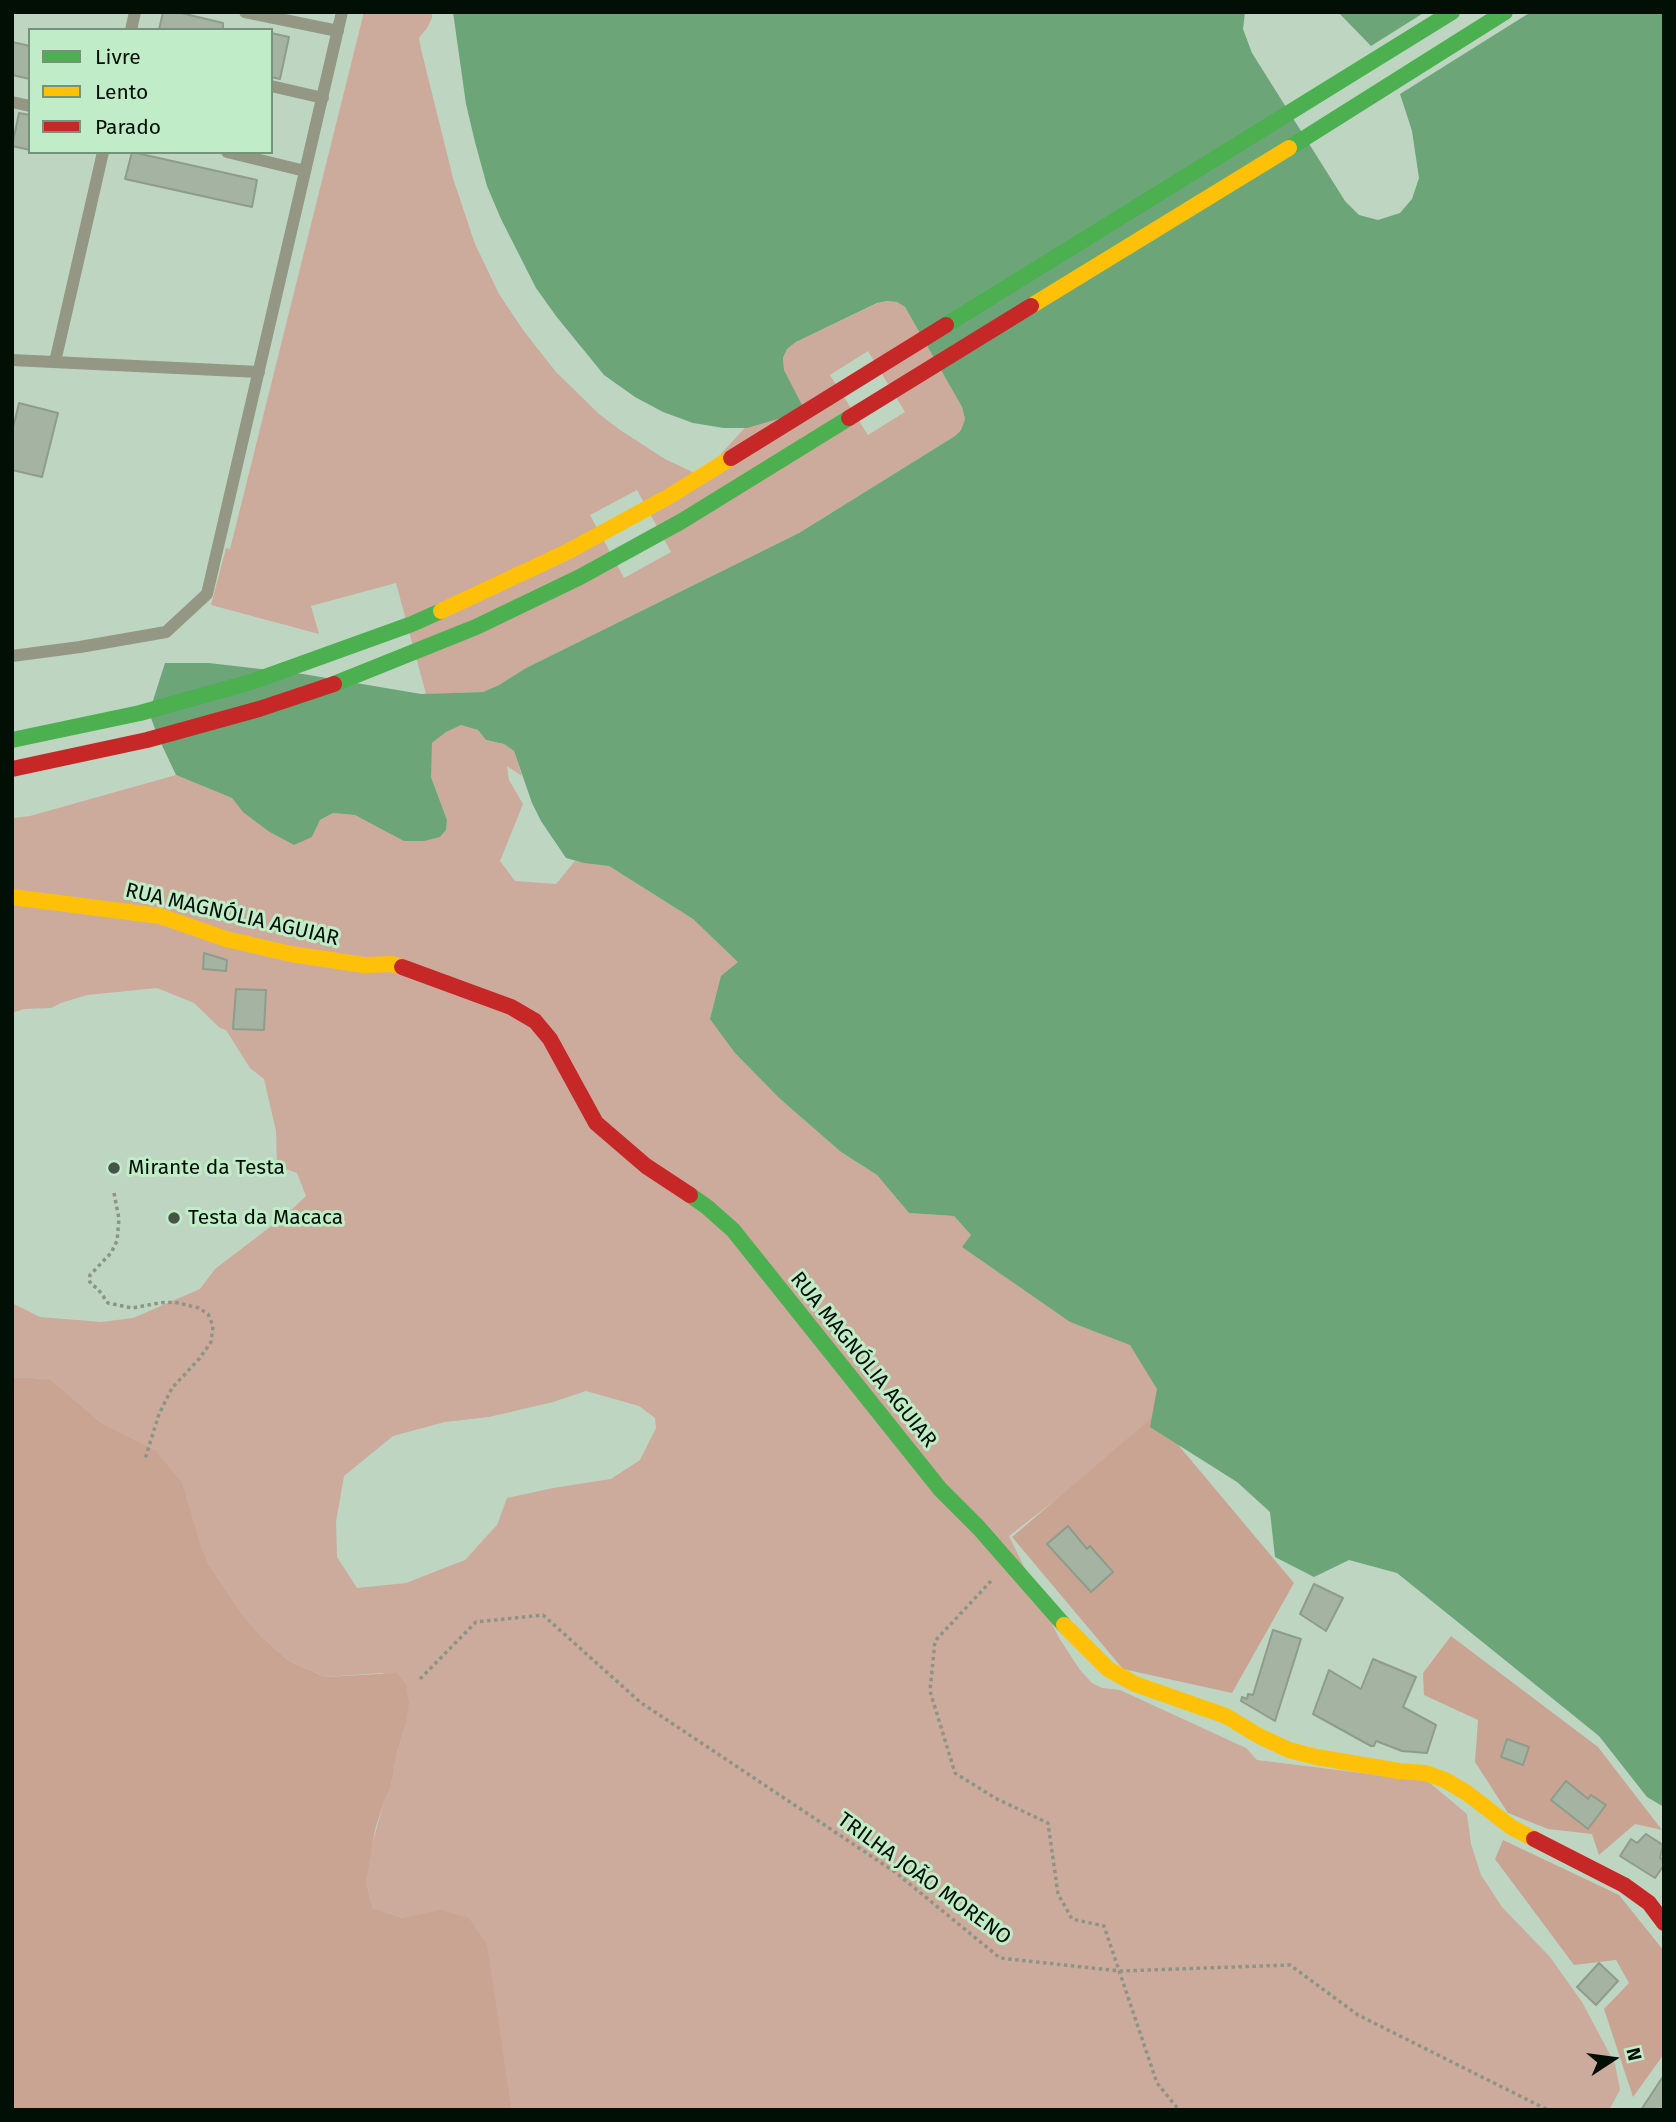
<!DOCTYPE html>
<meta charset="utf-8">
<style>
body{margin:0}
#map{position:relative;width:1676px;height:2122px;overflow:hidden;background:#bed5c1;font-family:"Fira Sans",sans-serif}
canvas{display:block}
.frame{position:absolute;inset:0;border:14px solid #020f05;pointer-events:none}
.legend{position:absolute;left:28px;top:28px;width:245px;height:126px;box-sizing:border-box;background:#c0ecc7;border:2px solid #749479;margin:0;padding:9px 12px;list-style:none;font-size:21px;color:#020f05}
.legend li{display:flex;align-items:center;gap:14px;height:35px}
.legend b{width:35px;border:2px solid #749479}
.north{position:absolute;left:1578px;top:2024px;width:70px;height:70px;-webkit-text-stroke:5px #c0ecc7;paint-order:stroke;rotate:77deg;font-size:19px;font-weight:700;line-height:28px;text-align:center;color:#020f05}
.north::after{content:'';display:block;margin:auto;width:24px;height:32px;background:#020f05;clip-path:polygon(50% 0,100% 100%,50% 72%,0 100%)}
</style>
<div id="map">
<canvas width="1676" height="2122"></canvas>
<div class="frame"></div>
<ul class="legend">
<li><b style="height:9px;background:#4caf50"></b>Livre</li>
<li><b style="height:9px;background:#ffc107"></b>Lento</li>
<li><b style="height:9px;background:#c62828"></b>Parado</li>
</ul>
<div class="north">N</div>
</div>
<script>
const g = document.querySelector('canvas').getContext('2d');
g.lineJoin = 'round';
function fillPath(path, color) { g.fillStyle = color; g.fill(path, 'evenodd'); }
const toPath = rows => new Path2D(rows.map(r => 'M' + r).join(''));
function stroke(path, color, width, dash) { g.strokeStyle = color; g.lineWidth = width; g.lineCap = dash ? 'butt' : 'round'; g.setLineDash(dash || []); g.stroke(path); }
function drawText(font, color, halo, rows, align = 'center') {
  g.font = font + ' "Fira Sans",sans-serif'; g.lineWidth = 6; g.setLineDash([]); g.textBaseline = 'middle'; g.strokeStyle = halo; g.fillStyle = color; for (const [text, x, y, turn = 0] of rows) {
    g.save(); g.translate(x, y); g.rotate((+turn || 0) * Math.PI / 180); g.textAlign = isNaN(turn) ? turn : align; if (halo) g.strokeText(text, 0, 0); g.fillText(text, 0, 0); g.restore();
  }
}
fillPath(toPath([
 [364,12,432,12,432,18,427,28,419,38,421,49,453,178,475,244,499,294,523,330,556,372,599,414,620,430,665,459,701,476,788,380,784,370,783,358,787,349,796,342,878,303,887,301,897,302,905,307,962,407,965,419,961,430,955,436,799,533,526,668,499,685,483,692,426,694,396,583,311,606,319,634,211,605,226,548,230,549],
 [868,351,905,412,868,435,830,375],
 [637,490,671,552,624,578,590,515],
 [460,724,478,730,486,740,504,744,514,751,522,776,507,766,509,780,523,804,500,861,515,881,556,884,575,861,609,866,693,919,739,962,735,1053,779,1098,841,1152,877,1175,909,1213,954,1216,971,1235,963,1247,1070,1322,1130,1344,1158,1389,1150,1427,1009,1536,1059,1638,1080,1670,1092,1683,1102,1688,1120,1690,1246,1748,1257,1760,1378,1775,1424,1778,1467,1814,1471,1844,1481,1875,1502,1907,1550,1957,1582,2002,1615,2064,1620,2090,1609,2110,512,2110,502,2046,403,1918,373,1908,366,1882,369,1857,383,1804,390,1790,398,1749,406,1724,383,1673,325,1677,289,1661,261,1636,242,1614,209,1565,154,1449,103,1424,50,1379,12,1377,12,1303,40,1317,101,1322,133,1318,200,1289,215,1269,287,1214,306,1196,297,1173,277,1166,276,1131,264,1079,250,1068,226,1030,220,1028,194,1003,157,988,87,995,61,1003,51,1008,24,1009,12,1013,12,818,30,816,176,775,232,798,244,812,268,831,312,837,320,820,333,813,355,815,378,826,446,830,447,820,431,777,430,754,432,743,446,732],
 [586,1391,639,1406,655,1418,656,1428,640,1460,611,1479,553,1488,507,1498,497,1525,465,1560,406,1583,357,1588,337,1557,336,1522,344,1476,393,1436,445,1422,489,1417,553,1402]
]), '#ccab9c');
fillPath(toPath([
 [12,1377,50,1379,103,1424,154,1449,182,1483,201,1547,209,1565,242,1614,261,1636,289,1661,325,1677,397,1673,406,1685,409,1703,406,1724,398,1749,390,1790,383,1804,375,1830,366,1882,373,1908,403,1918,440,1910,469,1918,487,1945,512,2110,12,2110],
 [1154,1416,1294,1583,1232,1693,1123,1669,1012,1537],
 [1451,1636,1598,1747,1662,1830,1635,1824,1599,1855,1592,1834,1548,1829,1508,1813,1475,1762,1478,1720,1424,1695,1423,1673],
 [1503,1840,1619,1895,1664,1951,1664,2054,1633,2097,1604,2009,1629,1983,1616,1960,1574,1965,1495,1859]
]), '#caa493');
fillPath(toPath([
 [453,12,1664,12,1664,1807,1647,1797,1599,1736,1397,1573,1349,1560,1314,1577,1275,1557,1270,1512,1237,1482,1150,1427,1157,1389,1130,1345,1070,1322,962,1247,971,1235,954,1216,909,1213,877,1175,841,1152,779,1098,735,1053,710,1019,721,976,738,962,693,919,609,866,584,863,566,858,541,821,532,803,514,751,504,744,486,740,478,730,461,725,446,732,432,743,431,777,447,820,446,830,440,837,424,841,404,841,355,815,333,813,320,820,312,837,294,845,268,831,243,812,232,798,176,775,159,739,149,713,165,663,209,663,303,674,421,694,483,692,499,685,526,668,799,533,955,436,961,430,965,419,962,407,905,307,897,302,887,301,877,303,796,342,787,349,783,358,784,370,805,411,747,428,724,428,693,423,663,412,635,397,604,375,556,316,536,288,501,219,487,186,475,142,466,104]
]), '#6ba578');
fillPath(toPath([
 [1245,12,1338,12,1371,46,1425,12,1531,12,1400,94,1412,131,1419,178,1412,199,1400,213,1378,220,1359,215,1345,201,1252,53,1243,29]
]), '#bed5c1');
const building = toPath([
 [163,12,177,12,223,23,223,30,159,30,163,12],
 [271,33,289,37,280,79,271,77,271,33],
 [12,42,30,46,30,79,12,75,12,42],
 [19,113,30,115,30,150,12,146,19,113],
 [132,152,257,180,252,207,125,179,132,152],
 [19,403,58,413,42,477,12,470,12,432,19,403],
 [204,953,227,960,226,971,203,969,204,953],
 [236,989,266,990,264,1030,233,1029,236,989],
 [1068,1526,1087,1549,1090,1546,1113,1572,1091,1592,1047,1544,1068,1526],
 [1314,1584,1343,1598,1326,1631,1300,1614,1314,1584],
 [1273,1630,1301,1639,1275,1721,1241,1701,1242,1697,1247,1699,1248,1694,1253,1695,1273,1630],
 [1373,1659,1416,1677,1403,1707,1436,1725,1427,1753,1402,1751,1376,1741,1374,1746,1371,1746,1313,1714,1329,1670,1361,1689,1373,1659],
 [1507,1739,1529,1747,1523,1765,1501,1757,1507,1739],
 [1566,1781,1588,1799,1591,1795,1606,1805,1588,1829,1551,1800,1566,1781],
 [1646,1834,1663,1845,1660,1858,1664,1860,1664,1865,1655,1878,1620,1856,1631,1839,1637,1843,1646,1834],
 [1599,1963,1618,1981,1596,2005,1577,1987,1599,1963],
 [1664,2075,1664,2110,1641,2110,1664,2075]
]);
fillPath(building, '#a5b3a2');
stroke(building, '#8e9c8b', 2);
stroke(toPath([
 [114,1193,119,1219,117,1241,111,1253,90,1275,89,1280,91,1284,98,1289,108,1303,132,1308,159,1303,174,1302,199,1308,208,1314,213,1326,211,1342,199,1359,172,1388,159,1414,145,1459],
 [991,1581,935,1641,930,1691,955,1773,995,1798,1048,1823,1058,1894,1072,1919,1104,1926,1157,2083,1179,2110],
 [420,1679,476,1622,543,1615,640,1702,895,1872,1000,1958,1120,1971,1290,1965,1358,2015,1548,2110]
]), '#8c9585', 3.5, [3.5, 3.5]);
stroke(toPath([
 [245,12,338,31],
 [131,30,135,12],
 [271,86,323,98],
 [12,102,30,106],
 [227,152,305,171],
 [12,360,259,372],
 [55,362,103,152],
 [12,656,80,647,166,632,207,594,342,12]
]), '#939783', 12);
stroke(toPath([
 [1289,148,1505,12],
 [946,325,1452,12],
 [334,684,476,627,580,577,682,521,849,418],
 [12,740,140,713,251,682,412,624,441,611],
 [690,1195,707,1207,733,1230,940,1489,978,1527,1064,1625]
]), '#4caf50', 16);
stroke(toPath([
 [1031,306,1289,148],
 [441,611,567,552,668,497,731,458],
 [12,897,160,916,226,939,291,954,364,965,392,964,402,967],
 [1064,1625,1108,1669,1135,1684,1226,1716,1259,1736,1289,1750,1316,1757,1399,1771,1425,1773,1445,1780,1467,1793,1511,1827,1534,1839]
]), '#ffc107', 16);
stroke(toPath([
 [849,418,1031,306],
 [731,458,946,325],
 [12,769,147,740,259,709,334,684],
 [402,967,511,1007,535,1021,550,1039,596,1123,646,1166,690,1195],
 [1534,1839,1624,1885,1649,1903,1664,1923]
]), '#c62828', 16);
for (const [x, y, r, color] of [
 [114,1168,7,"#445447"],
 [174,1218,7,"#445447"]
]) { const dot = new Path2D(); dot.arc(x, y, r, 0, 2 * Math.PI); g.fillStyle = color; g.fill(dot); stroke(dot, '#c0ecc7', 2.5); }
drawText('21px', '#020f05', '#c0ecc7', [
 ["RUA MAGNÓLIA AGUIAR",232,915,13],
 ["RUA MAGNÓLIA AGUIAR",863,1360,51],
 ["TRILHA JOÃO MORENO",924,1879,36]
]);
drawText('21px', '#020f05', '#c0ecc7', [
 ["Mirante da Testa",128,1168],
 ["Testa da Macaca",188,1218]
], 'left');
</script>
